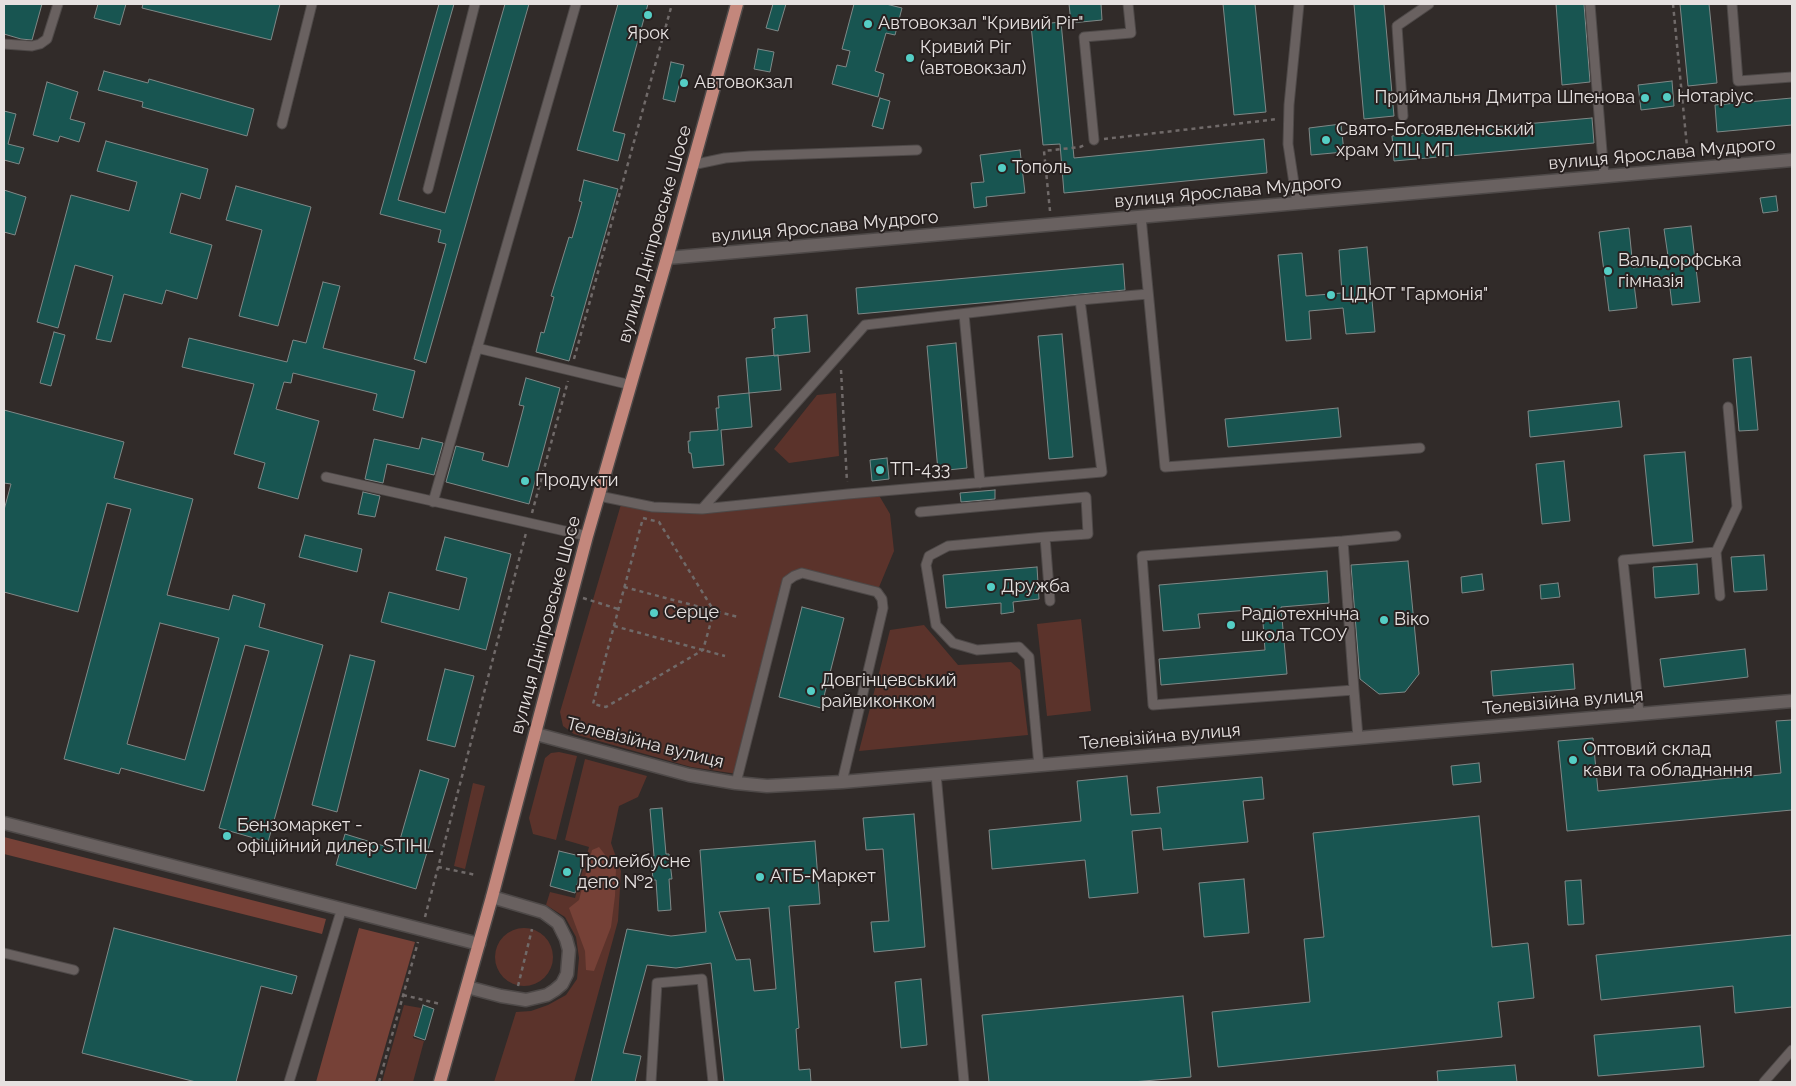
<!DOCTYPE html>
<meta charset="utf-8">
<style>
body{margin:0}
#map{position:relative;width:1796px;height:1086px;overflow:hidden;background:#312b29;font-family:Raleway,sans-serif}
canvas{display:block}
.frame{position:absolute;inset:0;border:5px solid #e6e1e0;pointer-events:none}
</style>
<div id="map">
<canvas width="1796" height="1086"></canvas>
<div class="frame"></div>
</div>
<script>
const g = document.querySelector('canvas').getContext('2d');
g.lineJoin = 'round';
function fillPath(path, color) { g.fillStyle = color; g.fill(path, 'evenodd'); }
const toPath = rows => new Path2D(rows.map(r => 'M' + r).join(''));
function stroke(path, color, width, dash) { g.strokeStyle = color; g.lineWidth = width; g.lineCap = dash ? 'butt' : 'round'; g.setLineDash(dash || []); g.stroke(path); }
function drawText(font, color, halo, rows, align = 'center') {
  g.font = font + ' Raleway,sans-serif'; g.lineWidth = 4; g.setLineDash([]); g.textBaseline = 'middle'; g.strokeStyle = halo; g.fillStyle = color; for (const [text, x, y, turn = 0] of rows) {
    g.save(); g.translate(x, y); g.rotate((+turn || 0) * Math.PI / 180); g.textAlign = isNaN(turn) ? turn : align; if (halo) g.strokeText(text, 0, 0); g.fillText(text, 0, 0); g.restore();
  }
}
fillPath(toPath([
 [836,393,839,456,789,463,774,449,817,395],
 [877,492,890,514,894,551,877,592,802,573,787,581,737,774,691,767,574,734,563,726,560,712,622,501,702,509],
 [1081,619,1091,711,1047,716,1037,624],
 [924,625,958,665,1011,662,1020,670,1028,735,859,751,890,630],
 [559,752,577,756,556,840,533,834,529,818,545,758,551,753],
 [585,759,647,776,638,797,619,806,611,843,621,871,618,921,574,1082,494,1082,516,1012,531,1011,548,1005,566,995,577,979,579,958,576,937,565,917,546,905,550,892,575,898,589,847,565,840],
 [473,783,485,786,465,869,454,866],
 '495 957a29 29 0 1 1 58 0a29 29 0 1 1-58 0Z',
 [404,1005,421,1008,413,1038,424,1041,413,1082,382,1082]
]), '#5b332b');
fillPath(toPath([
 [4,837,326,919,322,934,4,854],
 [599,847,616,869,615,896,611,927,594,971,586,970,585,951,569,908,579,900,592,850],
 [359,928,415,942,375,1082,316,1082]
]), '#764137');
const building = toPath([
 [4,4,42,4,32,40,21,39,4,34,4,4],
 [98,4,126,4,120,25,94,18,98,4],
 [143,4,280,4,271,40,142,8,143,4],
 [439,4,454,4,398,200,445,213,505,4,529,4,426,363,414,359,446,244,438,242,441,230,380,214,439,4],
 [618,4,648,4,613,131,625,134,618,161,577,150,618,4],
 [773,4,786,4,778,31,766,28,773,4],
 [854,4,886,4,902,8,895,35,886,33,875,71,884,74,878,97,832,84,837,65,846,67,850,51,842,49,854,4],
 [1069,4,1101,4,1102,20,1071,23,1069,4],
 [1223,4,1255,4,1266,112,1234,115,1223,4],
 [1354,4,1384,4,1394,116,1364,119,1354,4],
 [1556,4,1584,4,1590,82,1562,85,1556,4],
 [1680,4,1709,4,1717,83,1688,86,1680,4],
 [1061,22,1074,158,1264,139,1267,173,1064,193,1060,144,1043,145,1031,25,1061,22],
 [758,49,774,52,770,72,754,69,758,49],
 [671,62,684,65,675,102,663,99,671,62],
 [104,71,148,83,149,79,254,109,247,136,142,107,143,102,98,90,104,71],
 [1672,81,1674,106,1641,110,1638,85,1672,81],
 [47,82,78,92,70,119,85,123,79,142,60,136,58,142,33,135,47,82],
 [880,98,890,101,883,129,872,126,880,98],
 [1792,98,1792,125,1717,132,1715,105,1792,98],
 [4,111,16,114,8,144,24,148,19,164,4,160,4,111],
 [1592,118,1594,143,1394,161,1392,136,1592,118],
 [1341,124,1344,152,1311,155,1309,128,1341,124],
 [106,141,208,169,200,199,181,193,170,233,212,245,197,299,166,290,162,304,124,294,111,342,96,339,113,276,75,265,58,328,37,322,71,195,129,211,137,182,97,171,106,141],
 [1020,150,1025,193,986,197,987,206,974,208,971,183,984,182,980,155,1020,150],
 [584,180,618,189,569,361,536,352,541,332,544,333,554,297,551,296,569,237,572,238,582,202,579,201,584,180],
 [236,186,311,207,278,326,239,316,262,230,226,220,236,186],
 [4,190,26,197,15,235,4,232,4,190],
 [1776,196,1778,211,1763,213,1760,198,1776,196],
 [1691,226,1700,302,1672,305,1669,280,1634,284,1637,308,1609,311,1599,232,1629,228,1633,268,1669,263,1664,229,1691,226],
 [1367,247,1375,332,1346,334,1343,308,1309,311,1311,339,1286,341,1278,255,1302,253,1306,296,1342,293,1339,250,1367,247],
 [1123,264,1125,290,858,314,856,288,1123,264],
 [323,282,340,286,323,348,415,371,403,418,373,410,377,394,293,373,291,383,284,382,276,409,319,421,298,499,258,488,265,463,234,454,254,384,182,367,189,338,287,362,293,340,306,343,323,282],
 [807,315,810,352,774,356,772,329,775,328,774,318,807,315],
 [54,332,65,335,51,386,40,383,54,332],
 [1062,334,1073,457,1049,459,1038,336,1062,334],
 [956,343,967,468,938,471,927,346,956,343],
 [778,355,781,390,749,393,746,358,778,355],
 [1751,357,1758,430,1739,431,1733,359,1751,357],
 [526,378,560,388,529,504,446,482,456,446,484,453,482,460,508,467,524,406,519,405,526,378],
 [749,393,752,427,721,430,724,465,693,468,691,453,689,453,688,441,690,441,690,432,718,430,716,408,719,408,718,396,749,393],
 [1619,401,1622,427,1530,437,1528,411,1619,401],
 [1338,408,1341,437,1228,447,1225,419,1338,408],
 [4,410,124,442,114,478,193,499,167,595,229,610,233,595,265,604,259,627,323,645,268,842,219,828,269,651,245,645,204,791,121,768,119,774,64,759,131,509,107,503,78,612,4,592,4,510,11,484,4,483,4,410],
 [160,623,219,638,185,760,127,744,160,623],
 [422,438,443,443,434,475,387,464,383,483,365,479,374,439,419,449,422,438],
 [1685,452,1693,542,1653,546,1644,455,1685,452],
 [887,458,889,479,872,481,870,460,887,458],
 [1564,461,1570,521,1542,524,1536,464,1564,461],
 [995,490,995,499,961,502,960,493,995,490],
 [363,492,380,496,375,517,358,514,363,492],
 [305,535,362,549,357,572,299,557,305,535],
 [445,537,511,554,486,650,381,622,389,592,459,610,467,578,436,570,445,537],
 [1764,555,1767,590,1734,592,1731,557,1764,555],
 [1408,561,1419,674,1405,692,1379,694,1360,679,1351,565,1408,561],
 [1697,564,1699,594,1655,598,1653,567,1697,564],
 [1037,567,1039,599,1013,602,1014,612,1001,614,1001,603,946,608,943,575,1037,567],
 [1327,571,1329,603,1281,607,1287,674,1161,685,1159,659,1265,650,1262,609,1198,614,1200,628,1163,631,1159,585,1327,571],
 [1482,574,1484,590,1462,593,1461,577,1482,574],
 [1558,583,1560,597,1541,599,1540,585,1558,583],
 [802,607,844,618,821,708,779,697,802,607],
 [1745,649,1748,677,1664,687,1660,659,1745,649],
 [350,655,375,661,337,812,312,805,350,655],
 [1573,664,1575,689,1493,696,1491,671,1573,664],
 [445,669,474,676,455,747,427,740,445,669],
 [1792,720,1792,810,1567,831,1558,741,1593,738,1598,791,1781,773,1776,721,1792,720],
 [1479,763,1481,782,1453,785,1451,766,1479,763],
 [420,770,449,779,416,889,336,865,345,834,397,850,420,770],
 [1127,776,1131,815,1160,813,1157,787,1262,777,1264,799,1243,801,1248,842,1163,850,1161,828,1132,831,1138,893,1089,898,1085,860,992,869,989,830,1081,821,1077,781,1127,776],
 [662,808,666,854,669,854,672,879,669,879,671,910,658,911,656,880,653,880,651,856,654,856,650,809,662,808],
 [914,814,925,947,874,952,871,922,889,921,887,898,883,849,866,850,863,818,914,814],
 [1479,816,1492,947,1528,943,1534,998,1498,1002,1502,1037,1218,1067,1212,1012,1310,1002,1304,939,1324,937,1313,833,1479,816],
 [815,841,820,904,789,906,799,1028,796,1029,799,1070,810,1069,811,1082,724,1082,711,963,676,968,647,965,623,1053,641,1056,635,1082,591,1082,627,929,671,936,706,932,700,850,815,841],
 [769,908,776,989,754,991,750,959,736,960,719,912,769,908],
 [559,851,584,857,575,893,550,886,559,851],
 [1244,879,1249,933,1204,937,1199,883,1244,879],
 [1581,880,1584,924,1568,925,1565,881,1581,880],
 [114,928,297,976,292,994,261,986,236,1082,196,1082,82,1053,114,928],
 [1792,935,1792,1007,1735,1013,1733,986,1601,1000,1596,955,1792,935],
 [921,979,927,1045,901,1048,895,982,921,979],
 [1183,996,1191,1077,1132,1082,989,1082,982,1015,1183,996],
 [423,1005,434,1009,425,1040,414,1036,423,1005],
 [1700,1026,1704,1067,1598,1076,1594,1035,1700,1026],
 [1515,1065,1517,1082,1438,1082,1437,1071,1515,1065]
]);
fillPath(building, '#185551');
stroke(building, '#7f8887', 1);
const lane = toPath([
 [1590,4,1604,176],
 [1732,4,1738,81,1792,77],
 [4,44,32,46,40,44,47,39,58,4],
 [1403,116,1397,26,1429,4],
 [282,124,312,4],
 [1094,140,1084,37,1131,33,1128,4],
 [692,165,725,158,750,156,917,150],
 [428,189,475,4],
 [1297,203,1288,144,1289,105,1299,4],
 [1141,217,1165,467,1420,448],
 [1080,300,1148,294],
 [964,314,980,483],
 [477,348,631,385],
 [326,477,587,536],
 [599,496,653,507,702,509,848,494,1102,472,1080,300,865,325,702,509],
 [433,502,576,4],
 [920,512,1086,497,1088,534,1045,537],
 [1343,541,1396,536],
 [1720,596,1716,552,1737,507,1728,407],
 [1354,690,1153,705,1142,556,1343,541,1354,690,1358,737],
 [1639,713,1623,560,1716,552],
 [1039,766,1029,657,1019,647,977,650,953,643,936,625,926,565,929,556,948,546,1045,537,1050,601],
 [936,774,964,1082],
 [736,783,787,581,794,576,802,573,877,592,882,599,883,608,842,782],
 [4,953,74,970],
 [289,1082,342,908],
 [651,1082,657,983,702,979,713,1082],
 [1764,1082,1792,1050]
]);
const street = toPath([
 [4,823,479,944],
 [467,987,501,996,526,1000,547,995,555,990,562,984,567,974,569,950,566,939,558,923,543,912,492,897]
]);
const secondary = toPath([
 [667,258,1792,160],
 [536,734,689,775,736,783,767,786,842,782,1792,701]
]);
const primary = toPath([
 [440,1082,492,897,587,536,667,258,737,4]
]);
stroke(lane, '#4e4948', 11);
stroke(street, '#4e4948', 15);
stroke(secondary, '#4e4948', 15);
stroke(primary, '#4e4948', 15);
stroke(toPath([
 [1673,4,1688,157],
 [1104,139,1278,119],
 [1050,211,1044,151,1080,147,1085,145],
 [574,359,672,4],
 [841,370,847,482],
 [532,513,568,381],
 [643,518,659,522,714,611,703,650,606,707,593,704,643,518],
 [624,587,738,617],
 [583,598,618,609],
 [614,626,725,656],
 [438,867,476,875],
 [425,917,526,533],
 [518,986,532,929],
 [403,995,440,1004],
 [379,1082,418,942]
]), '#706a69', 2.5, [4, 4]);
stroke(lane, '#696160', 9);
stroke(street, '#696160', 12);
stroke(secondary, '#696160', 12);
stroke(primary, '#c3877c', 12);
for (const [x, y, r, color] of [
 [648,15,5,"#55cec5"],
 [868,24,5,"#55cec5"],
 [910,58,5,"#55cec5"],
 [684,83,5,"#55cec5"],
 [1667,97,5,"#55cec5"],
 [1645,98,5,"#55cec5"],
 [1326,140,5,"#55cec5"],
 [1002,168,5,"#55cec5"],
 [1608,271,5,"#55cec5"],
 [1331,295,5,"#55cec5"],
 [880,470,5,"#55cec5"],
 [525,481,5,"#55cec5"],
 [991,587,5,"#55cec5"],
 [654,613,5,"#55cec5"],
 [1384,620,5,"#55cec5"],
 [1231,625,5,"#55cec5"],
 [811,691,5,"#55cec5"],
 [1573,760,5,"#55cec5"],
 [227,836,5,"#55cec5"],
 [567,872,5,"#55cec5"],
 [760,877,5,"#55cec5"]
]) { const dot = new Path2D(); dot.arc(x, y, r, 0, 2 * Math.PI); g.fillStyle = color; g.fill(dot); stroke(dot, '#282120', 2); }
drawText('18px', '#e6e1e0', '#282120', [
 ["Автовокзал \"Кривий Ріг\"",878,24],
 ["Ярок",648,34,"center"],
 ["Кривий Ріг",920,48],
 ["(автовокзал)",920,69],
 ["Автовокзал",694,83],
 ["Нотаріус",1677,97],
 ["Приймальня Дмитра Шпенова",1635,98,"right"],
 ["Свято-Богоявленський",1336,130],
 ["храм УПЦ МП",1336,151],
 ["Тополь",1012,168],
 ["Вальдорфська",1618,261],
 ["гімназія",1618,282],
 ["ЦДЮТ \"Гармонія\"",1341,295],
 ["ТП-433",890,470],
 ["Продукти",535,481],
 ["Дружба",1001,587],
 ["Серце",664,613],
 ["Радіотехнічна",1241,615],
 ["школа ТСОУ",1241,636],
 ["Віко",1394,620],
 ["Довгінцевський",821,681],
 ["райвиконком",821,702],
 ["Оптовий склад",1583,750],
 ["кави та обладнання",1583,771],
 ["Бензомаркет -",237,826],
 ["офіційний дилер STIHL",237,847],
 ["Тролейбусне",577,862],
 ["депо №2",577,883],
 ["АТБ-Маркет",770,877]
], 'left');
drawText('18px', '#e6e1e0', '#282120', [
 ["вулиця Ярослава Мудрого",1662,154,-5],
 ["вулиця Ярослава Мудрого",1228,192,-5],
 ["вулиця Ярослава Мудрого",825,227,-5],
 ["вулиця Дніпровське Шосе",655,234,-74],
 ["вулиця Дніпровське Шосе",546,625,-75],
 ["Телевізійна вулиця",1563,702,-5],
 ["Телевізійна вулиця",1160,737,-5],
 ["Телевізійна вулиця",645,743,14]
]);
</script>
